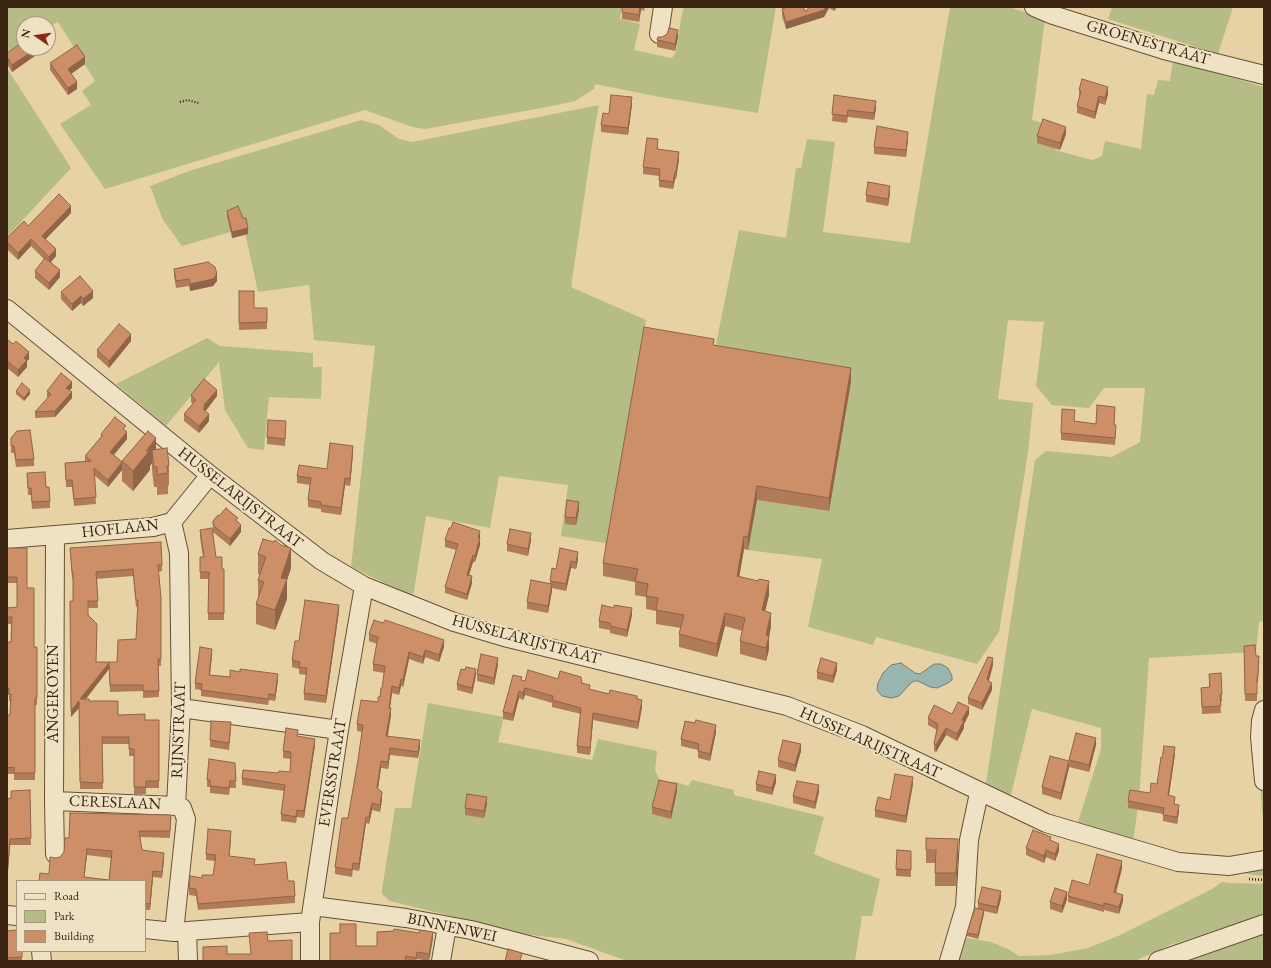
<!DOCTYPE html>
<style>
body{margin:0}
#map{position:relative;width:1271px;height:968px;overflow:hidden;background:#e7d2a5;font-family:"EB Garamond",serif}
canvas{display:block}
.frame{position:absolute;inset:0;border:8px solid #3b2411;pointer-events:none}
.legend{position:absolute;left:16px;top:880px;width:130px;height:72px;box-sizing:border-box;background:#efe2c4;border:1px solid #a7967c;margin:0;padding:5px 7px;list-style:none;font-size:12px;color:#3b2411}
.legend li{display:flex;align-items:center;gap:8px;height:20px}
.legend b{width:20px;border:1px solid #a7967c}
.north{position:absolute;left:16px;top:16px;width:40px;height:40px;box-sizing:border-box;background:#efe2c4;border:1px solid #a7967c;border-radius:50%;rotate:283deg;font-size:11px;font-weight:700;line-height:16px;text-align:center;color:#3b2411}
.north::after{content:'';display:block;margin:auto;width:14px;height:18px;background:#8f2418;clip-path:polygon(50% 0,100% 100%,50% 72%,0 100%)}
</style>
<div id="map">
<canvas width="1271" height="968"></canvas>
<div class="frame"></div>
<ul class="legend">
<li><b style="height:5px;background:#efe2c4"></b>Road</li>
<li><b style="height:11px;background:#b6bc86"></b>Park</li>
<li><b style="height:11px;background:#cd8f67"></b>Building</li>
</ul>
<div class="north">N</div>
</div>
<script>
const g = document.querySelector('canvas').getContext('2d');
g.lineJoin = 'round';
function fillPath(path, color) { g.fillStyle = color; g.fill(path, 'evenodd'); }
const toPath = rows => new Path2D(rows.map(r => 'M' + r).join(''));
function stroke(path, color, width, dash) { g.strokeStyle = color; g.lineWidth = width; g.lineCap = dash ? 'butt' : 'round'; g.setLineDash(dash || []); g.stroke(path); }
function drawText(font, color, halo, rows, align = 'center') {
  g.font = font + ' "EB Garamond",serif'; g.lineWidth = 4; g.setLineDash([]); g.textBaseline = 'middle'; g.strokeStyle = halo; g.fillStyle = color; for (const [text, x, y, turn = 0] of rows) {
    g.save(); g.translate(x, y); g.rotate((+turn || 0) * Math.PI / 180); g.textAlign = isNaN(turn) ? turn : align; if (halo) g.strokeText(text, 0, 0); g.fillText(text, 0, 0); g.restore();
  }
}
fillPath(toPath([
 [7,7,622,7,620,19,640,24,634,50,672,58,676,51,681,18,684,7,776,7,758,113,660,97,595,84,594,89,575,101,547,107,425,129,412,127,365,110,105,189,60,124,91,105,82,91,95,81,58,22,48,27,48,24,24,24,24,42,7,52],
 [950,7,1009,7,1045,19,1032,120,1061,129,1055,150,1092,160,1102,156,1105,141,1141,149,1147,94,1154,95,1158,80,1170,81,1173,60,1264,87,1264,621,1259,622,1256,652,1149,658,1139,798,1133,843,1077,825,1101,749,1101,728,1032,709,1010,798,987,789,986,783,1035,460,1046,451,1112,457,1140,442,1145,388,1104,388,1089,408,1052,405,1036,386,1044,322,1008,320,998,399,1033,403,1028,453,999,632,977,664,876,637,873,645,808,627,822,559,746,550,757,500,829,511,713,359,739,230,786,238,796,168,801,168,807,139,835,142,823,232,910,243],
 [1112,7,1233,7,1218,54,1108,19],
 [7,68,71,168,7,237],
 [599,105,593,138,571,287,646,320,606,579,605,543,561,536,568,485,499,476,490,528,426,516,413,597,351,567,375,346,314,340,309,285,258,292,244,228,182,246,163,220,150,186,189,171,361,120,379,125,399,139,412,142],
 [207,338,220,346,313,353,313,367,322,367,321,399,269,397,264,450,248,448,225,410,219,362,166,426,116,384],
 [428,703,504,717,498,742,592,760,598,739,657,751,655,770,660,781,677,782,688,786,692,780,734,790,734,795,824,817,814,854,833,862,880,879,872,916,862,916,855,961,627,961,566,939,522,934,518,936,513,932,503,929,390,901,382,894,382,889,395,808,411,808],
 [1264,731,1264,831,1258,762],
 [1264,864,1264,876,1253,875,1225,868],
 [1222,882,1229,883,1264,884,1264,915,1170,945,1135,961,953,961,961,937,991,942,1008,949,1019,956,1051,955,1088,948,1118,936,1212,889],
 [1264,928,1264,961,1173,961]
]), '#b6bc86');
const water = toPath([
 [901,663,915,673,920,674,934,664,941,664,948,668,952,676,952,680,948,683,937,688,930,687,918,681,914,681,910,684,899,696,891,698,882,696,877,690,878,683,883,673,891,665,901,663]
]);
fillPath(water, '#98b6af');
stroke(water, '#737c70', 1);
const minor = toPath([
 [1034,7,1053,15,1164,50,1264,75],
 [659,34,663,7],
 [7,309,210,475,322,561,364,586,454,622,504,637,787,706,862,735,1046,823,1178,862,1229,866,1264,860],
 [172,522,179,553,181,708,176,806,182,808,186,819,174,932],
 [55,535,54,801,55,854],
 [7,539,153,527,172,522,210,475],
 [181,708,339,730],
 [1264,710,1261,721,1260,737,1264,781],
 [54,801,176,806],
 [313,906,406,918,471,930,589,961],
 [7,915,17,916],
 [145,929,174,932,310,922],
 [187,931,188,961],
 [41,951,42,961],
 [310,961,310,922,339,730,364,586],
 [441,961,447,926],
 [949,961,965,907,969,840,979,793],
 [1158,961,1264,924]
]);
stroke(minor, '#665036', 20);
stroke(toPath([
 [180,102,187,100,199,103],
 [1249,879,1264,880]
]), '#3b2411', 2.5, [1, 2]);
stroke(minor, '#efe2c4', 18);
fillPath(toPath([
 [622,7,645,7,644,11,641,10,639,22,622,19],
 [809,7,837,7,834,11,829,8,824,17,786,29,782,16,782,9,806,12],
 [678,37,675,51,657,47,657,40],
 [46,48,12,72,7,64,7,53],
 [50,63,85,64,71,74,77,89,68,95,50,70],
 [1079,90,1108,94,1105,105,1099,103,1095,119,1077,113,1077,106,1080,97,1079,97],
 [834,95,876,108,874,120,848,117,847,123,832,121],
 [632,104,628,135,601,132,601,125,609,114],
 [1066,134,1060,150,1037,143,1037,136],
 [908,139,906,157,874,154,874,147],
 [658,146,658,149,679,159,676,179,675,179,673,189,659,187,659,176,643,174,643,167],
 [890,193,888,206,866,202,866,195],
 [227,211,248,234,232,238,227,217],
 [71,213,45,239,56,256,51,262,60,277,49,290,35,278,35,271,44,259,31,246,18,260,7,249,7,238,28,226],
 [174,269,217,281,213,286,190,291,189,286,176,288,174,276],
 [239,291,254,308,267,308,267,329,239,330],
 [61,292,93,298,83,306,81,303,72,311,61,299],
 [7,339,29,359,27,361,27,367,18,377,7,368],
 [131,341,109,368,97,357,97,350],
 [714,345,851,381,829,511,757,500,748,550,744,549,739,577,769,595,765,611,771,626,769,637,769,649,766,661,740,654,740,641,742,631,725,626,717,657,679,647,679,634,681,628,656,624,656,611,646,609,646,597,635,595,635,582,603,576,603,563],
 [72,388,69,390,72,398,55,417,35,418,35,412,48,398,47,397,47,391],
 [16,391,30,394,24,401,16,394],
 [191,395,217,396,206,411,209,421,199,433,184,421,184,414,193,404,191,402],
 [1115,414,1114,425,1116,432,1115,445,1061,440,1061,433,1075,421,1096,424],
 [286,428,285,446,267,444,267,437],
 [126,431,127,439,114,455,122,462,156,450,169,465,169,485,168,486,168,494,157,495,157,487,154,487,152,470,152,463,150,466,150,470,133,491,122,481,122,470,108,487,94,475,96,504,74,506,72,487,66,487,65,463,85,461,85,456,101,437,101,434],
 [11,438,34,459,34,466,16,467,14,453,11,453],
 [353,453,350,486,345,485,341,515,321,512,321,509,308,507,308,500,310,485,297,483,297,476,327,469],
 [27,473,46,487,50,501,50,508,32,509,31,495,28,495],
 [579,509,576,525,565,524,565,517],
 [219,516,238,522,241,532,230,546,213,532,213,521],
 [200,530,216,557,222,569,224,569,224,620,208,620,208,579,200,579,200,557,203,557,200,537],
 [480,538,480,545,475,562,473,562,469,575,472,583,467,600,445,593,445,587,456,550,445,547,445,540],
 [263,539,291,568,287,580,287,599,275,630,256,624,256,604,258,599,258,580,260,575,258,574,258,554],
 [531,540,528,556,507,551,507,544],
 [7,548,27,588,34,647,37,647,37,705,35,705,35,780,14,780,14,774,7,774,7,715,10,715,10,701,9,701,9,695,7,695,7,642,11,642,11,624,7,624,7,608,17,607,17,583,7,583],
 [70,548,162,565,162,571,158,572,161,619,161,666,159,666,159,697,143,698,143,691,110,692,109,669,86,699,118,715,145,720,159,720,159,788,146,788,146,794,134,794,134,756,129,756,129,744,102,744,103,789,80,789,79,708,71,717,70,601,73,601,73,579,72,579],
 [133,576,136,607,138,607,136,639,117,662,96,662,88,615,88,608,98,608,97,579],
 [560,548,578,559,576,569,571,568,566,591,552,588,548,613,527,609,527,602,550,583,550,581,556,569],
 [339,611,326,703,304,700,304,693,307,675,299,674,299,669,292,667,292,660,299,641],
 [632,615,627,637,610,633,610,630,599,628,599,621],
 [369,634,444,647,439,662,425,657,423,664,409,659,403,687,401,686,399,695,392,693,390,708,391,715,388,736,420,747,418,758,390,755,388,769,381,768,378,789,382,799,380,812,372,810,369,824,366,823,359,871,353,870,352,877,335,874,335,867,348,818,358,760,362,732,357,731,357,724,378,702,380,697,382,688,384,673,373,671,373,664,377,644,369,641],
 [1244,646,1256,656,1259,656,1258,683,1257,683,1257,701,1245,701],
 [212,655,210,675,230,677,278,680,275,701,269,700,268,705,201,696,201,690,195,689,195,683],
 [498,665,494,685,477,681,477,674],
 [993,665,989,680,992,690,982,710,968,704,968,698],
 [465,670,476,675,472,694,457,690,457,684],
 [837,670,833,683,817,679,817,672],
 [1209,674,1222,694,1222,701,1220,701,1221,713,1202,714,1201,688,1209,687],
 [581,679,582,683,590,690,637,699,642,707,638,729,593,720,590,755,577,753,577,746,581,714,552,707,552,703,525,695,523,700,519,698,513,721,503,719,503,712,522,680,525,681],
 [952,714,969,714,964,724,964,728,957,741,946,735,936,752,934,751,934,744,937,730,928,725,928,718],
 [231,729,229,750,210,747,210,740],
 [716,732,710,761,698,758,698,750,681,746,681,739],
 [298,736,315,745,304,818,297,817,296,823,281,821,281,814,284,791,242,785,242,778,290,772,291,759,283,758,283,751],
 [1096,745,1089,772,1069,767,1061,800,1042,794,1042,787,1069,761],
 [801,751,795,772,778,767,778,760],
 [1175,754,1169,795,1179,811,1177,824,1163,821,1163,814,1128,808,1128,801,1150,793,1157,784,1162,758],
 [235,763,236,788,230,788,229,795,210,793,210,787,207,787,207,780],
 [776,782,772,795,756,791,756,784],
 [913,784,906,823,875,817,875,810],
 [30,790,31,845,10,845,8,871,7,871,7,799,11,798],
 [677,791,671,819,652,814,652,807],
 [819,792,815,809,793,803,793,796],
 [487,804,484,818,465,815,465,808],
 [171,815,170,838,140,837,142,850,164,859,162,878,153,877,150,910,145,910,145,881,39,881,49,874,56,858,60,857,64,852,69,838],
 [87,855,111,858,109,880,84,877],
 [231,838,229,856,255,865,288,881,295,896,295,903,198,910,196,896,189,895,189,888,202,878,213,875,215,861,206,860,206,854],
 [1051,840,1059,851,1055,861,1046,857,1044,863,1026,855,1026,848],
 [897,850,911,851,911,877,896,876],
 [926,850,958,852,956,886,935,886,935,863,926,863],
 [1122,868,1116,893,1123,901,1119,914,1104,910,1104,912,1068,902,1068,896],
 [1001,898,997,914,984,911,978,939,967,936,967,933,978,909,978,903],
 [1067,899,1062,913,1050,909,1050,902],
 [7,931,22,951,22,961,7,961],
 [394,931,433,938,429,961,417,959,416,961,330,961,356,946,377,946]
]), '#b07b59');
fillPath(toPath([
 [640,7,641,7,641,10,639,22,639,15],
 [826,7,829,7,829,8,824,17,786,29,786,22],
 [834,7,837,7,834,11],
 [678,30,678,37,675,51,675,44],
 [37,48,46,48,12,72,12,65],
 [85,57,85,64,68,76,68,69],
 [77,82,77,89,68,95,68,88],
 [1108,87,1108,94,1105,105,1105,98],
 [1099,96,1099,103,1095,119,1095,112],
 [632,97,632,104,628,135,628,128],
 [876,101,876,108,874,120,874,113],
 [1066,127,1066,134,1060,150,1060,143],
 [908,132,908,139,906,157,906,150],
 [679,152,679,159,676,179,676,172],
 [675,172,675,179,673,189,673,182],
 [890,186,890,193,888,206,888,199],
 [71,206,71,213,42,243,42,236],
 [248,228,248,234,232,238,232,232],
 [31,239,31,246,18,260,18,253],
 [56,249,56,256,49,264,49,257],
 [60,270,60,277,49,290,49,283],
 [217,274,217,281,213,286,190,291,190,284],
 [93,291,93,298,83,306,83,299],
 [81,296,81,303,72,311,72,304],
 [131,334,131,341,109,368,109,361],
 [29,352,29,359,27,361,27,367,18,377,18,370,24,358],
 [851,368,851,381,829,511,829,498],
 [72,382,72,388,66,394,66,388],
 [30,390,30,394,24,401,24,398],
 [217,390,217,396,205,411,203,409,204,405],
 [72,392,72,398,55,417,55,411],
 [209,414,209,421,199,433,199,426],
 [127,432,127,439,110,459,110,452],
 [156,438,156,458,152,450,152,463,150,466,150,470,133,491,133,471,146,451],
 [353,446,353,453,350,486,350,479],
 [122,463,122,470,108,487,108,480],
 [345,478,345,485,341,515,341,508],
 [757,486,757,500,748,550,748,537],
 [579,502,579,509,576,525,576,518],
 [241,525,241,532,230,546,230,539],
 [480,531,480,545,475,562,475,556,478,538],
 [531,533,531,540,528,556,528,549],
 [744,536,744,549,737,590,737,576],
 [291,548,291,568,287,580,287,599,275,630,275,610,281,578],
 [578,552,578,559,576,569,576,562],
 [473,555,473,562,467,581,467,575],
 [571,561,571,568,566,591,566,584],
 [472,576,472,583,467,600,467,594],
 [769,581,769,595,762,624,762,610],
 [552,584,552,591,548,613,548,606],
 [339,605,339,611,326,703,326,696],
 [632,608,632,615,627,637,627,630],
 [725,613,725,626,717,657,717,644],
 [771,613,771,626,769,637,769,649,766,661,766,635],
 [444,640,444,647,439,662,439,655],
 [212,649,212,655,209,681,209,675],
 [425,650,425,657,423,664,423,657],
 [409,652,409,659,403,687,403,680],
 [498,658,498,665,494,685,494,678],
 [993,658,993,665,989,680,989,686,987,679],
 [109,663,109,669,80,706,80,699],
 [837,663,837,670,833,683,833,676],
 [476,669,476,675,472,694,472,688],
 [278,674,278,680,275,701,275,695],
 [401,679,401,686,399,695,399,688],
 [992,683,992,690,982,710,982,703],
 [392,686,392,693,389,715,389,708],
 [525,688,525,695,523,700,523,693],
 [519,691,519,698,513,721,513,714],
 [642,700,642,707,638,729,638,722],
 [79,701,79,708,71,717,71,711],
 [969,707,969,714,964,724,964,728,957,741,957,734,962,720],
 [391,708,391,715,386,743,386,736],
 [593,713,593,720,590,755,590,748],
 [716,725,716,732,710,761,710,754],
 [946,728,946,735,936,752,936,745],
 [1096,738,1096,745,1089,772,1089,765],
 [315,739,315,745,304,818,304,811],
 [420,740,420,747,418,758,418,752],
 [801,744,801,751,795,772,795,765],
 [1175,747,1175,754,1168,802,1168,795],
 [390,748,390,755,388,769,388,762],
 [381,761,381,768,377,795,377,788],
 [1069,761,1069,768,1061,800,1061,793],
 [776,775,776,782,772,795,772,788],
 [913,777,913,784,906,823,906,816],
 [677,784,677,791,671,819,671,812],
 [819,785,819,792,815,809,815,802],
 [382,792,382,799,380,812,380,805],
 [487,797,487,804,484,818,484,811],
 [372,803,372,810,369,824,369,817],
 [1179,805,1179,811,1177,824,1177,817],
 [366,817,366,823,359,871,359,864],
 [231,831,231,838,229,863,229,856],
 [10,839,10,845,8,871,8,865],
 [958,839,958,852,956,886,956,873],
 [1059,844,1059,851,1055,861,1055,854],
 [87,849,87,855,84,881,84,877],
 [1046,850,1046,857,1044,863,1044,856],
 [164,853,164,859,162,878,162,872],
 [1122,861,1122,868,1114,899,1114,892],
 [153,871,153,877,150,910,150,904],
 [1001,891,1001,898,997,914,997,907],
 [1067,892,1067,899,1062,913,1062,906],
 [1123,895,1123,901,1119,914,1119,907],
 [984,910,984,914,978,939,978,935],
 [433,932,433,938,429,961,429,954]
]), '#906448');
const building = toPath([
 [622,7,640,7,639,15,622,12,622,7],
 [788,7,803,7,806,12,809,7,826,7,824,10,786,22,782,9,788,7],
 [669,28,678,30,675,44,657,40,658,37,662,37,667,34,669,28],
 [24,41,24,48,37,48,12,65,7,57,7,53,24,41],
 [77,45,85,57,68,69,77,82,68,88,50,63,77,45],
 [1082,79,1108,87,1105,98,1099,96,1095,112,1077,106,1081,91,1079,90,1082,79],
 [611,95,632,97,628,128,601,125,603,113,609,114,611,95],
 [834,95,876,101,874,113,848,110,847,116,832,114,834,95],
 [1043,119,1066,127,1060,143,1037,136,1043,119],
 [877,126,908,132,906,150,874,147,877,126],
 [647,138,658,139,657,149,679,152,676,172,675,172,673,182,659,180,660,169,643,167,647,138],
 [868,182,890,186,888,199,866,195,868,182],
 [59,194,71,206,42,236,56,249,49,257,31,239,18,253,7,242,7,238,24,221,28,226,59,194],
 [238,206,243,218,246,218,248,228,232,232,227,211,238,206],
 [45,258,60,270,49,283,35,271,45,258],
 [208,262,215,267,217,274,213,279,190,284,189,279,176,281,174,269,208,262],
 [80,276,93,291,83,299,81,296,72,304,61,292,80,276],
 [239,291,254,291,254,308,267,308,267,322,239,323,239,291],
 [119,324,131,334,109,361,97,350,119,324],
 [644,327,714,339,713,345,851,368,829,498,757,486,748,537,744,536,737,576,758,581,759,579,769,581,762,610,771,613,766,635,769,636,766,648,740,641,745,618,725,613,717,644,679,634,684,615,656,610,658,598,646,596,648,584,635,581,638,569,603,563,644,327],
 [7,339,13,344,16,341,29,352,24,358,27,360,18,370,7,361,7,339],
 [61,373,72,382,66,388,72,392,55,411,35,412,51,394,47,391,61,373],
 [204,379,217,390,204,405,205,406,203,409,209,414,199,426,184,414,196,400,191,395,204,379],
 [22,383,30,390,24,398,16,391,22,383],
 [1097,405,1115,407,1114,425,1116,425,1115,438,1061,433,1062,409,1075,410,1074,421,1096,424,1097,405],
 [115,417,126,426,123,429,127,432,110,452,122,462,108,480,94,468,96,497,74,499,72,480,66,480,65,463,91,461,85,456,102,436,101,434,115,417],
 [268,420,286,421,285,439,267,437,268,420],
 [30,430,34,459,16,460,14,446,11,446,11,438,17,431,30,430],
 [148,431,156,438,146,451,150,450,133,471,122,461,148,431],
 [330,443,353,446,350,479,345,478,341,508,321,505,321,502,308,500,311,478,297,476,299,465,327,469,330,443],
 [167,448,169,465,167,466,168,473,157,475,157,467,154,467,152,450,167,448],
 [45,472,46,487,49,487,50,501,32,502,31,488,28,488,27,473,45,472],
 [567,500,579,502,576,518,565,517,567,500],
 [226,508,238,518,236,520,241,525,230,539,213,525,213,521,218,515,219,516,226,508],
 [453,522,480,531,478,538,480,538,475,556,473,555,467,575,472,576,467,594,445,587,458,544,445,540,449,528,451,528,453,522],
 [212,528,216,557,222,557,222,569,224,569,224,613,208,613,209,572,200,572,200,557,204,557,200,530,212,528],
 [510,529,531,533,528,549,507,544,510,529],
 [263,539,274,542,275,540,281,545,291,548,281,578,287,579,275,610,256,604,264,582,258,580,266,557,258,554,263,539],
 [161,542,162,565,158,565,161,598,161,659,158,659,159,691,143,691,143,685,110,685,109,663,80,699,89,699,89,701,118,701,118,715,145,714,145,720,159,720,159,781,146,781,146,787,134,787,134,749,129,749,129,737,102,737,103,783,80,782,79,701,71,711,70,601,73,601,73,572,72,572,70,548,161,542],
 [133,569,136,600,138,600,136,639,118,640,117,662,96,662,97,624,88,615,88,601,98,601,96,572,133,569],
 [7,548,27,548,27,588,34,588,34,647,37,647,37,698,35,698,35,773,14,773,14,767,7,768,7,715,10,715,11,694,9,694,9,688,7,688,7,642,11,642,12,617,7,617,7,608,17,607,17,577,7,577,7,548],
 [560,548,578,552,576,562,571,561,566,584,550,581,552,568,556,569,560,548],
 [531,580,552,584,548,606,527,602,531,580],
 [305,600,339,605,326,696,304,693,307,668,299,667,300,662,292,660,295,641,299,641,305,600],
 [602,605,614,608,614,605,632,608,627,630,610,626,610,623,599,621,602,605],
 [374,620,383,623,385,620,444,640,439,655,425,650,423,657,409,652,403,680,401,679,399,688,392,686,389,708,391,708,386,736,420,740,418,752,390,748,388,762,381,761,377,788,382,792,380,805,372,803,369,817,366,817,359,864,353,863,352,870,335,867,342,818,348,818,358,760,363,725,357,724,361,700,378,702,378,697,380,697,381,688,382,688,385,666,373,664,378,637,369,634,374,620],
 [1255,645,1256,656,1259,656,1258,676,1257,676,1257,694,1245,694,1244,646,1255,645],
 [200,647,212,649,209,675,230,677,230,670,240,672,240,669,278,674,275,695,269,694,268,699,201,690,202,684,195,683,200,647],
 [481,654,498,658,494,678,477,674,481,654],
 [988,657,993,658,987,679,989,680,988,681,992,683,982,703,968,698,988,657],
 [821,658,837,663,833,676,817,672,821,658],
 [466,667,476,669,472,688,457,684,461,669,465,670,466,667],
 [528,670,558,679,560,671,581,677,581,679,582,680,581,683,590,685,589,689,609,694,610,690,637,696,637,699,642,700,638,722,593,713,590,748,577,746,581,708,552,700,553,696,525,688,523,693,519,691,513,714,503,712,513,675,522,677,521,680,525,681,528,670],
 [1221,673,1222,694,1220,694,1221,706,1202,707,1201,688,1210,687,1209,674,1221,673],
 [958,702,969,707,962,720,964,721,957,734,946,728,936,745,934,744,938,724,928,718,934,705,952,714,958,702],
 [696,720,716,725,710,754,698,751,699,744,681,739,685,721,695,723,696,720],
 [211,721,231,722,229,743,210,740,211,721],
 [286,728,298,730,297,736,315,739,304,811,297,810,296,817,281,814,285,785,242,778,243,770,278,773,279,771,290,772,291,752,283,751,286,728],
 [1076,733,1096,738,1089,765,1069,760,1076,733],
 [783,740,801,744,795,765,778,760,783,740],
 [1164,746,1175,747,1168,795,1175,797,1174,804,1179,805,1177,817,1163,815,1164,808,1128,801,1130,790,1150,793,1151,783,1157,784,1161,757,1162,758,1164,746],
 [1050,756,1069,761,1061,793,1042,787,1050,756],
 [209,759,235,763,236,781,230,781,229,788,210,786,210,780,207,780,209,759],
 [759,771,776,775,772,788,756,784,759,771],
 [895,774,913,777,906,816,875,810,878,797,890,800,895,774],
 [659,780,677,784,671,812,652,807,659,780],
 [797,781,819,785,815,802,793,796,797,781],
 [30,790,31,838,10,839,8,865,7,865,7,799,11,798,11,791,30,790],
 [467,794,487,797,484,811,465,808,467,794],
 [70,813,171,815,170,831,139,831,142,850,164,853,162,872,153,871,150,904,145,903,145,881,39,881,40,873,49,874,50,857,56,858,60,857,64,852,65,838,69,838,70,813],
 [87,849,112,851,109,880,84,877,87,849],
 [208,829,231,831,229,856,255,859,254,865,286,862,288,881,294,881,295,896,198,904,196,889,189,888,190,876,202,878,202,875,213,875,216,855,206,854,208,829],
 [1033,830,1051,837,1050,840,1059,844,1055,854,1046,850,1044,856,1026,848,1033,830],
 [926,838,958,839,956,873,935,873,936,850,926,850,926,838],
 [897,850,911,851,911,870,896,869,897,850],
 [1097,854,1122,861,1114,892,1123,895,1119,907,1104,903,1104,906,1068,896,1072,880,1089,885,1097,854],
 [982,887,1001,891,997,907,978,903,982,887],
 [1055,888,1067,892,1062,906,1050,902,1055,888],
 [975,908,984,910,978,935,967,933,975,908],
 [340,924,356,924,356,946,377,946,377,932,394,931,394,929,419,933,420,930,433,932,429,954,417,952,416,958,406,956,405,961,330,961,330,933,340,933,340,924],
 [17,930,17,951,22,951,22,957,7,958,7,931,17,930],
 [267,932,268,941,292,940,292,961,203,961,203,947,227,946,227,954,251,954,249,933,267,932],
 [508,949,522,953,520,961,505,961,508,949]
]);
fillPath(building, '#cd8f67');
stroke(building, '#906448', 1);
drawText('16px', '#3b2411', '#efe2c4', [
 ["GROENESTRAAT",1148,43,16],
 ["HUSSELARIJSTRAAT",240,498,38],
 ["HOFLAAN",120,529,-6],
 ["HUSSELARIJSTRAAT",526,640,15],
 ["ANGEROYEN",54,694,-90],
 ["RIJNSTRAAT",179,730,-88],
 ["HUSSELARIJSTRAAT",870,743,24],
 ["EVERSSTRAAT",333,773,-81],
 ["CERESLAAN",115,803,2],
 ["BINNENWEI",452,928,12]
]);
</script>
